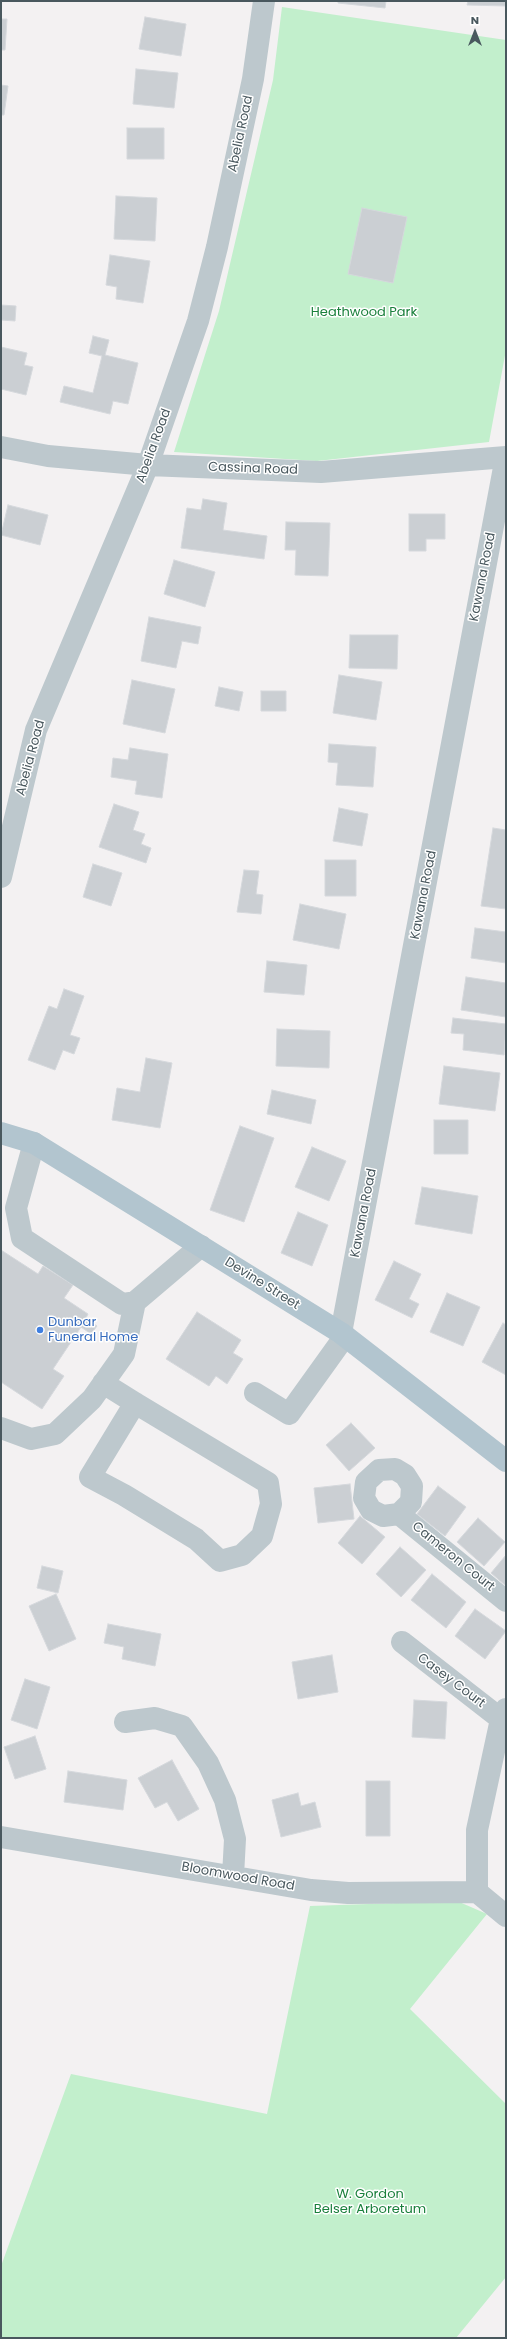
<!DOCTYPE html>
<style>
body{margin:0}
#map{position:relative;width:507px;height:2339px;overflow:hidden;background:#f3f1f2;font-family:Poppins,sans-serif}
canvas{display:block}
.frame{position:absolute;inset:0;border:2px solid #49585e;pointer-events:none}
.north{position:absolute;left:455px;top:12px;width:40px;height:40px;-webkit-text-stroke:3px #fff;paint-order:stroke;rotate:0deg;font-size:11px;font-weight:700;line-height:16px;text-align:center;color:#49585e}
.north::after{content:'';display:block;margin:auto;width:14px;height:18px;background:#49585e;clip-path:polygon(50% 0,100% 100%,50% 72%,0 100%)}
</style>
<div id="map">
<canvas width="507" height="2339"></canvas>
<div class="frame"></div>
<div class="north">N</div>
</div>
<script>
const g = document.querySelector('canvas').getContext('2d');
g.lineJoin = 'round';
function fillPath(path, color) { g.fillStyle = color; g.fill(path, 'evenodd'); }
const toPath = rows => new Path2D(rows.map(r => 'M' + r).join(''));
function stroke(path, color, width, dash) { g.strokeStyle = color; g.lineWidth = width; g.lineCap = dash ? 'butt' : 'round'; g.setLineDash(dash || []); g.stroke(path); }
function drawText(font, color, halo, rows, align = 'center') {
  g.font = font + ' Poppins,sans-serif'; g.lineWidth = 3; g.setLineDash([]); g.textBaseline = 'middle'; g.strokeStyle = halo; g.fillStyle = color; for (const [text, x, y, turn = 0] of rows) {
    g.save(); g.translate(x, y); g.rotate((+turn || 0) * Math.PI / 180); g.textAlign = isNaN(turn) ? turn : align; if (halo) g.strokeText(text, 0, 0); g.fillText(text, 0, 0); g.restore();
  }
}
fillPath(toPath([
 [282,7,506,40,506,350,489,442,317,461,174,452,219,311,273,80],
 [457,1901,487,1914,410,2009,506,2104,506,2277,456,2338,1,2338,1,2266,71,2074,267,2114,310,1906]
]), '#c2efcc');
const building = toPath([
 [338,1,386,1,385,8,338,3,338,1],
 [468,1,506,1,506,6,467,5,468,1],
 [145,17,186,24,181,56,139,49,145,17],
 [1,19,7,19,5,50,1,50,1,19],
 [136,69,178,73,174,108,133,104,136,69],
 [1,85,8,86,4,115,1,115,1,85],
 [127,128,164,128,164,159,127,159,127,128],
 [116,196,157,198,155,241,114,239,116,196],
 [362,208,407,217,393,283,348,274,362,208],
 [110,255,150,261,143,303,116,299,117,287,106,285,110,255],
 [1,305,16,306,15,321,1,320,1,305],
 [93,336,109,340,105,355,138,363,128,404,113,401,110,414,60,402,64,386,93,393,102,356,89,353,93,336],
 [1,347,27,353,24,365,33,367,26,395,1,389,1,347],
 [203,499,227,503,223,530,267,536,264,559,181,548,187,508,201,510,203,499],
 [8,505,48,515,40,545,1,535,8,505],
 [409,514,445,514,445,539,426,539,426,551,409,551,409,514],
 [286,522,330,523,328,576,295,575,296,550,285,550,286,522],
 [174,560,215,572,205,607,164,594,174,560],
 [149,617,201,627,198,644,182,641,176,668,141,661,149,617],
 [350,635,398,635,397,669,349,668,350,635],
 [339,675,382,682,376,720,333,713,339,675],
 [132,680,175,689,165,733,123,724,132,680],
 [219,687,243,692,239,711,215,706,219,687],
 [261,691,286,691,286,711,261,711,261,691],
 [329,744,376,747,373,787,336,785,338,763,328,762,329,744],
 [130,748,168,754,162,798,135,794,137,781,111,777,113,758,128,760,130,748],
 [114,804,139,812,133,830,145,834,141,844,151,848,146,863,99,847,114,804],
 [339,808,368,814,362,846,333,841,339,808],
 [493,828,506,830,506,909,481,906,493,828],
 [325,860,356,860,356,896,325,896,325,860],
 [93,864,122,873,111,906,83,897,93,864],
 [244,870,259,871,256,894,263,895,261,914,237,912,244,870],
 [300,904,346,914,339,949,293,940,300,904],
 [475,928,506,932,506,963,471,958,475,928],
 [267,961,307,965,304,995,264,992,267,961],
 [466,977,506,983,506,1017,461,1010,466,977],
 [64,989,84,996,70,1035,80,1038,74,1054,63,1050,55,1070,28,1060,49,1006,57,1009,64,989],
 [453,1018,506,1024,504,1055,463,1050,464,1034,451,1033,453,1018],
 [277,1029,330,1031,329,1068,276,1066,277,1029],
 [146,1058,172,1063,160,1128,112,1120,117,1088,140,1092,146,1058],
 [444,1066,500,1073,495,1111,439,1104,444,1066],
 [272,1090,316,1100,311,1124,267,1114,272,1090],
 [434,1120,468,1120,468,1154,434,1154,434,1120],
 [240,1126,274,1138,244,1222,210,1210,240,1126],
 [312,1147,346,1161,329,1201,295,1187,312,1147],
 [422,1187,478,1196,472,1234,415,1224,422,1187],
 [298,1212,328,1225,312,1266,281,1253,298,1212],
 [1,1250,38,1274,43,1266,73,1285,64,1298,88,1314,86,1318,97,1326,91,1334,81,1327,53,1369,64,1376,42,1409,1,1382,1,1250],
 [394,1261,421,1274,409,1299,419,1304,412,1318,375,1300,394,1261],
 [447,1293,480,1307,463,1346,430,1332,447,1293],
 [197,1312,241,1340,233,1353,243,1359,227,1384,216,1376,209,1386,166,1359,197,1312],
 [503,1323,506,1325,506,1375,482,1362,503,1323],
 [351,1423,375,1448,349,1471,326,1445,351,1423],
 [350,1484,354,1519,318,1523,314,1488,350,1484],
 [438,1486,466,1507,445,1536,417,1514,438,1486],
 [360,1516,385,1537,362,1564,338,1543,360,1516],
 [478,1518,505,1542,484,1566,457,1542,478,1518],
 [400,1547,426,1570,401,1597,376,1574,400,1547],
 [506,1555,506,1586,491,1573,506,1555],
 [42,1566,63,1571,58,1593,37,1588,42,1566],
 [432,1574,466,1602,446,1628,411,1600,432,1574],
 [56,1594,76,1639,49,1651,29,1606,56,1594],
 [475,1609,506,1631,485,1659,455,1636,475,1609],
 [108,1624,161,1634,155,1666,122,1659,124,1647,104,1643,108,1624],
 [332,1655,338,1692,298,1699,292,1662,332,1655],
 [25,1679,50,1687,37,1729,11,1720,25,1679],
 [414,1700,447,1702,445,1739,412,1737,414,1700],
 [35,1736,46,1769,15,1779,4,1747,35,1736],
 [172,1760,199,1809,178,1821,167,1802,155,1808,138,1778,172,1760],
 [68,1771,127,1780,123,1810,64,1802,68,1771],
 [366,1781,390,1781,390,1836,366,1836,366,1781],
 [298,1793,301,1806,315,1802,321,1827,281,1837,272,1800,298,1793]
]);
fillPath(building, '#cbcfd3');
stroke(building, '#d5d8dc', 1);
stroke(toPath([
 [1,447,48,456,148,465,321,472,506,457],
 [1,877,36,730,148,465,198,321,217,247,253,79,264,1],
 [34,1143,16,1208,22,1238,122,1304,135,1302,201,1246],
 [341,1333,506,457],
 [103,1383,135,1403,268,1483,271,1504,262,1536,242,1555,220,1561,196,1539,124,1495,90,1477,135,1403],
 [255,1393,289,1414,345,1336],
 [1,1428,31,1439,55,1434,92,1399,124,1354,135,1302],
 [399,1514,411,1502,412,1486,405,1475,395,1469,379,1470,366,1482,364,1498,371,1510,383,1516,399,1514,506,1601],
 [402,1642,501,1719],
 [125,1722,155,1718,182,1726,208,1763,225,1800,235,1839,233,1876],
 [1,1837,311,1890,348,1893,477,1892],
 [477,1892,477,1830,501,1719,506,1709],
 [477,1892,506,1916]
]), '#bdc8cd', 22);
stroke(toPath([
 [1,1133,34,1143,341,1333,506,1461]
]), '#b2c5cf', 22);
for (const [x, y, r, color] of [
 [40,1330,4,"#3f7fe0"]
]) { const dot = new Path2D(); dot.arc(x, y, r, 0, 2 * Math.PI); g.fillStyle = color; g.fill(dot); stroke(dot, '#fff', 1.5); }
drawText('13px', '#49585e', '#fff', [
 ["Abelia Road",241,134,-78],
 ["Abelia Road",154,446,-70],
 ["Cassina Road",253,469,2],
 ["Kawana Road",483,577,-79],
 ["Abelia Road",31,758,-75],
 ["Kawana Road",424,895,-79],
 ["Kawana Road",364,1213,-79],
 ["Devine Street",262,1284,32],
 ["Cameron Court",453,1557,39],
 ["Casey Court",451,1681,37],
 ["Bloomwood Road",238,1877,10]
]);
drawText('13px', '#1a803c', '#fff', [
 ["Heathwood Park",364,313],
 ["W. Gordon",370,2195],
 ["Belser Arboretum",370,2210]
]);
drawText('13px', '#366cbe', '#fff', [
 ["Dunbar",48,1323],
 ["Funeral Home",48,1338]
], 'left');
</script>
